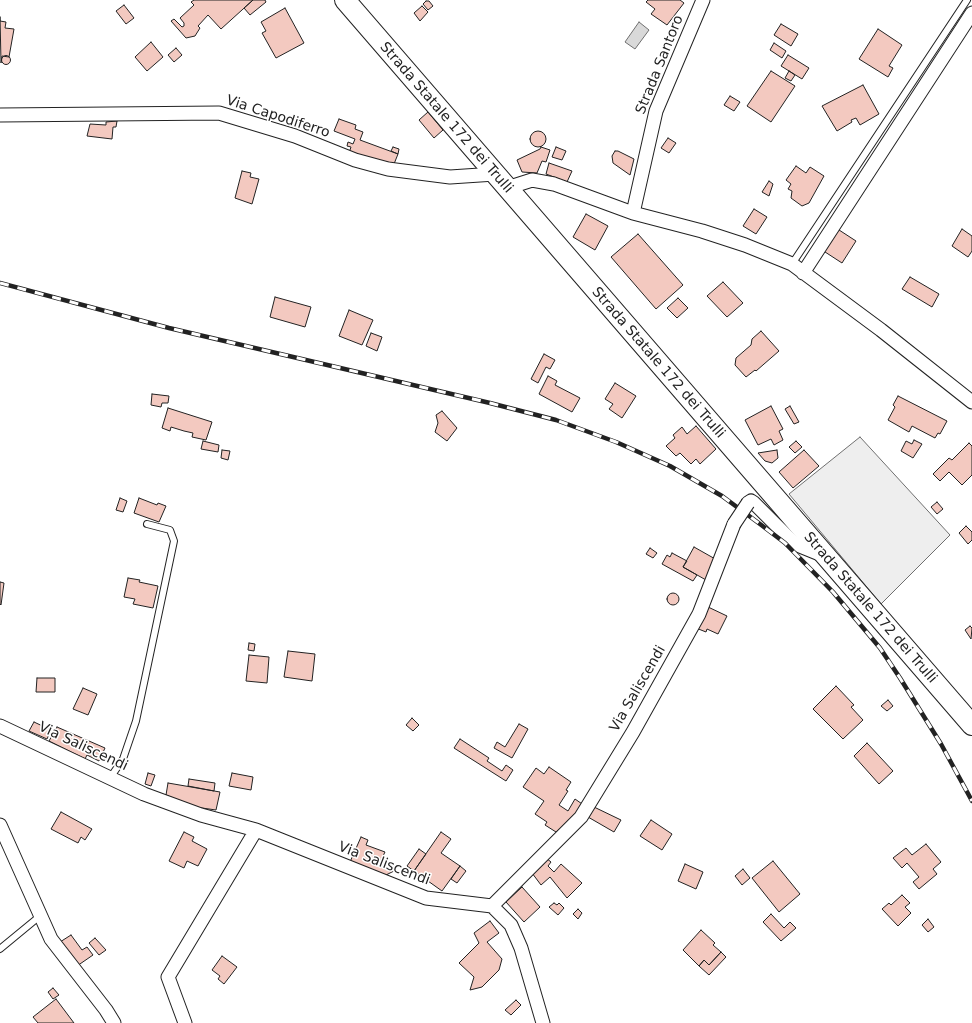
<!DOCTYPE html>
<style>
body{margin:0}
canvas{display:block;background:#fff}
</style>
<canvas width="972" height="1023"></canvas>
<script>
const g = document.querySelector('canvas').getContext('2d');
g.lineJoin = 'round';
function fillPath(path, color) { g.fillStyle = color; g.fill(path, 'evenodd'); }
const toPath = rows => new Path2D(rows.map(r => 'M' + r).join(''));
function stroke(path, color, width, dash) { g.strokeStyle = color; g.lineWidth = width; g.lineCap = dash ? 'butt' : 'round'; g.setLineDash(dash || []); g.stroke(path); }
function drawText(font, color, halo, rows, align = 'center') {
  g.font = font + ' "DejaVu Sans",sans-serif'; g.lineWidth = 3; g.setLineDash([]); g.textBaseline = 'middle'; g.strokeStyle = halo; g.fillStyle = color; for (const [text, x, y, turn = 0] of rows) {
    g.save(); g.translate(x, y); g.rotate((+turn || 0) * Math.PI / 180); g.textAlign = isNaN(turn) ? turn : align; if (halo) g.strokeText(text, 0, 0); g.fillText(text, 0, 0); g.restore();
  }
}
const green = toPath([
 [860,437,950,535,881,604,789,494,860,437]
]);
fillPath(green, '#eee');
stroke(green, '#6f6f6f', 1);
const water = toPath([
 [639,22,649,30,635,49,625,42,639,22]
]);
fillPath(water, '#d9d9d9');
stroke(water, '#6f6f6f', 1);
const building = toPath([
 [194,0,253,0,221,29,208,15,198,26,200,28,195,36,186,38,171,21,174,19,182,27,184,26,184,23,180,18,194,5,191,2,194,0],
 [253,0,265,0,266,2,250,15,244,8,253,0],
 [648,0,680,0,684,3,667,25,651,14,655,9,646,2,648,0],
 [426,1,429,1,433,6,428,10,423,4,426,1],
 [124,5,134,18,126,24,116,11,124,5],
 [422,6,428,12,420,21,414,13,422,6],
 [285,8,304,43,276,58,262,33,266,31,261,22,285,8],
 [0,17,0,21,6,22,5,28,14,29,9,57,2,56,1,63,0,17],
 [781,24,798,34,791,46,774,35,781,24],
 [878,29,902,45,889,66,893,68,888,77,859,59,878,29],
 [151,42,163,57,147,71,135,57,151,42],
 [774,43,786,51,782,58,770,50,774,43],
 [176,48,182,55,174,62,168,55,176,48],
 [788,55,809,68,802,79,781,66,788,55],
 '1.5 60a4.5 4.5 0 1 1 9 0a4.5 4.5 0 1 1-9 0Z',
 [771,71,795,86,771,122,747,106,771,71],
 [789,71,795,75,791,81,785,78,789,71],
 [863,85,879,114,860,125,856,118,851,120,852,122,837,131,822,106,863,85],
 [730,96,740,102,734,111,724,105,730,96],
 [428,112,443,130,434,138,419,120,428,112],
 [339,119,356,125,355,129,363,132,360,140,398,154,394,164,349,153,351,147,347,146,348,142,353,144,355,139,334,131,339,119],
 [117,121,116,127,113,127,112,139,87,136,90,124,106,125,106,122,117,121],
 '530 139a8 8 0 1 1 16 0a8 8 0 1 1-16 0Z',
 [668,138,676,143,669,153,661,148,668,138],
 [393,147,399,149,398,154,391,151,393,147],
 [541,147,550,150,546,162,542,161,537,173,522,172,517,160,540,149,541,147],
 [556,147,566,151,562,160,552,157,556,147],
 [615,151,618,151,634,159,630,175,613,163,612,156,615,151],
 [549,163,572,171,567,182,546,174,549,163],
 [796,166,806,173,810,167,824,176,809,203,802,206,791,198,792,191,788,189,791,184,786,180,796,166],
 [242,171,251,173,250,177,259,179,252,204,235,198,242,171],
 [769,181,773,184,769,196,762,192,769,181],
 [754,209,767,217,756,234,743,226,754,209],
 [586,214,608,226,595,250,573,237,586,214],
 [836,228,856,241,842,263,822,250,836,228],
 [962,229,972,236,972,251,968,257,952,246,962,229],
 [638,234,683,285,656,309,611,257,638,234],
 [910,277,939,294,932,307,902,289,910,277],
 [723,282,743,303,727,317,707,296,723,282],
 [275,297,311,307,305,327,270,317,275,297],
 [678,298,688,308,677,318,667,308,678,298],
 [349,310,373,320,362,345,339,336,349,310],
 [761,331,779,351,756,371,755,370,746,377,735,365,736,358,751,345,752,339,761,331],
 [371,333,382,337,377,351,366,346,371,333],
 [544,354,555,360,550,369,546,367,538,383,531,379,544,354],
 [548,376,557,381,555,385,580,398,572,412,539,394,548,376],
 [615,383,636,396,622,418,609,409,613,404,605,399,615,383],
 [152,394,169,396,168,403,162,403,161,407,151,405,152,394],
 [898,396,947,421,940,434,938,433,935,438,912,426,909,432,888,420,895,407,893,405,898,396],
 [771,406,783,429,779,431,783,440,774,445,771,439,758,445,745,420,771,406],
 [790,406,799,422,794,424,785,409,790,406],
 [168,408,212,422,206,440,192,437,193,433,184,431,171,427,170,431,162,428,168,408],
 [442,411,457,428,447,441,435,432,438,423,436,415,442,411],
 [696,426,716,449,700,464,696,459,691,464,680,453,676,456,666,446,675,438,673,435,682,427,687,434,696,426],
 [914,440,922,444,913,458,901,451,906,441,912,444,914,440],
 [203,441,219,445,218,452,201,449,203,441],
 [796,441,802,447,795,453,789,447,796,441],
 [969,443,972,446,972,475,962,485,949,472,940,481,933,474,949,458,952,460,969,443],
 [222,450,230,451,228,460,221,458,222,450],
 [777,450,778,458,772,463,765,461,758,453,777,450],
 [804,450,819,466,793,488,779,472,804,450],
 [120,498,127,501,123,512,116,510,120,498],
 [139,498,157,505,158,503,166,506,159,522,134,513,139,498],
 [937,502,943,509,937,514,931,507,937,502],
 [966,526,972,532,972,540,968,544,959,533,966,526],
 [694,547,717,560,706,580,683,567,694,547],
 [650,548,657,553,653,558,646,554,650,548],
 [672,553,687,561,683,567,697,575,693,581,662,564,667,555,670,557,672,553],
 [128,578,140,580,139,582,158,586,153,608,133,604,135,599,124,597,128,578],
 [0,582,4,583,1,605,0,604,0,582],
 '667 599a6 6 0 1 1 12 0a6 6 0 1 1-12 0Z',
 [706,606,727,616,718,634,707,629,706,632,696,628,706,606],
 [970,626,972,628,971,639,965,630,970,626],
 [249,643,255,644,254,651,248,650,249,643],
 [288,651,315,654,312,681,284,677,288,651],
 [249,655,269,657,267,683,246,681,249,655],
 [37,678,55,678,55,692,36,692,37,678],
 [836,686,854,705,851,707,863,720,843,739,813,709,836,686],
 [83,688,97,694,88,715,73,709,83,688],
 [888,700,893,706,887,711,881,706,888,700],
 [412,718,419,725,413,731,406,725,412,718],
 [34,722,51,730,47,739,29,731,34,722],
 [519,724,528,729,512,758,494,748,497,742,505,747,519,724],
 [57,727,105,748,99,761,87,755,85,759,49,741,57,727],
 [460,739,489,758,487,761,502,771,506,765,513,770,506,781,454,748,460,739],
 [867,743,893,771,879,784,854,756,867,743],
 [549,767,571,782,566,790,568,791,559,805,568,811,575,799,585,806,577,816,556,832,545,825,547,822,535,814,544,801,523,787,536,768,544,774,549,767],
 [148,773,155,775,151,786,145,784,148,773],
 [232,773,253,777,251,790,229,786,232,773],
 [189,779,215,783,214,791,188,786,189,779],
 [168,783,220,792,216,810,195,807,166,795,168,783],
 [594,807,621,820,614,832,588,817,594,807],
 [61,812,92,829,85,840,81,837,78,843,51,829,61,812],
 [651,820,672,834,662,850,640,836,651,820],
 [184,832,194,837,192,841,207,849,198,866,187,861,184,868,169,861,184,832],
 [441,832,451,839,441,853,460,866,442,891,414,871,441,832],
 [361,837,368,840,366,845,385,852,381,860,396,866,394,871,384,876,350,862,361,837],
 [926,844,941,862,933,869,937,874,919,889,913,882,919,877,907,863,902,868,893,858,906,848,912,855,926,844],
 [419,849,426,854,414,871,407,866,419,849],
 [546,858,551,862,548,866,554,872,561,864,582,883,567,898,550,877,541,885,532,873,546,858],
 [773,861,800,894,779,912,752,878,773,861],
 [685,864,703,872,696,889,678,881,685,864],
 [460,866,466,871,457,883,451,879,460,866],
 [743,869,750,878,742,885,735,876,743,869],
 [522,887,540,907,524,922,506,902,522,887],
 [902,895,910,903,905,907,911,913,898,926,882,909,889,903,891,905,902,895],
 [554,903,557,905,559,903,564,908,558,915,549,907,554,903],
 [578,909,582,913,578,919,573,914,578,909],
 [771,914,784,928,790,922,796,928,781,941,763,922,771,914],
 [928,919,934,927,928,932,922,925,928,919],
 [490,921,499,933,487,942,502,959,499,970,482,987,470,990,474,977,459,963,479,943,474,933,490,921],
 [701,930,715,943,713,945,721,952,709,965,704,960,699,966,683,950,701,930],
 [71,935,82,950,87,947,93,955,77,966,60,942,71,935],
 [95,938,106,950,99,955,89,943,95,938],
 [721,952,726,957,709,975,699,966,704,960,709,965,721,952],
 [222,956,237,967,224,984,218,979,220,976,212,970,222,956],
 [53,988,59,995,53,999,48,992,53,988],
 [56,999,74,1023,38,1023,33,1017,56,999],
 [516,1000,521,1005,511,1015,505,1010,516,1000]
]);
fillPath(building, '#f3c9c0');
stroke(building, '#222', 1);
const service = toPath([
 [792,264,967,0],
 [110,778,123,759,136,721,174,541,170,530,147,524],
 [0,949,40,916]
]);
const minor = toPath([
 [0,115,219,113,295,136,355,160,388,169,450,177,495,174],
 [507,188,532,180,554,184,633,213,702,231,745,245,792,264,881,330,972,402],
 [633,213,656,111,703,0],
 [803,273,972,13],
 [748,503,751,501,754,503,795,544,822,555],
 [0,726,144,794,201,815,256,830,426,898,492,906],
 [0,825,51,939,106,1010,114,1023],
 [492,906,581,817,633,732,699,614,734,524],
 [492,906,511,925,521,948,543,1023],
 [185,1023,168,977,256,830]
]);
const primary = toPath([
 [345,0,972,725]
]);
stroke(service, '#222', 8);
stroke(minor, '#222', 15);
stroke(primary, '#222', 22);
stroke(service, '#fff', 6);
stroke(minor, '#fff', 13);
stroke(primary, '#fff', 20);
const rail = toPath([
 [0,283,169,328,490,403,556,420,616,442,670,466,722,496,760,524,785,543,833,592,880,648,900,678,941,744,972,801]
]);
stroke(rail, '#222', 4.5);
stroke(rail, '#fff', 3, [9]);
const minorBridge = toPath([
 [734,524,748,503]
]);
stroke(minorBridge, '#222', 15, []);
stroke(minorBridge, '#fff', 13);
drawText('14px', '#222', '#fff', [
 ["Strada Santoro",660,65,-68],
 ["Via Capodiferro",278,117,18],
 ["Strada Statale 172 dei Trulli",446,118,49],
 ["Strada Statale 172 dei Trulli",658,363,49],
 ["Strada Statale 172 dei Trulli",870,608,49],
 ["Via Saliscendi",638,689,-60],
 ["Via Saliscendi",83,747,25],
 ["Via Saliscendi",384,864,21]
]);
</script>
